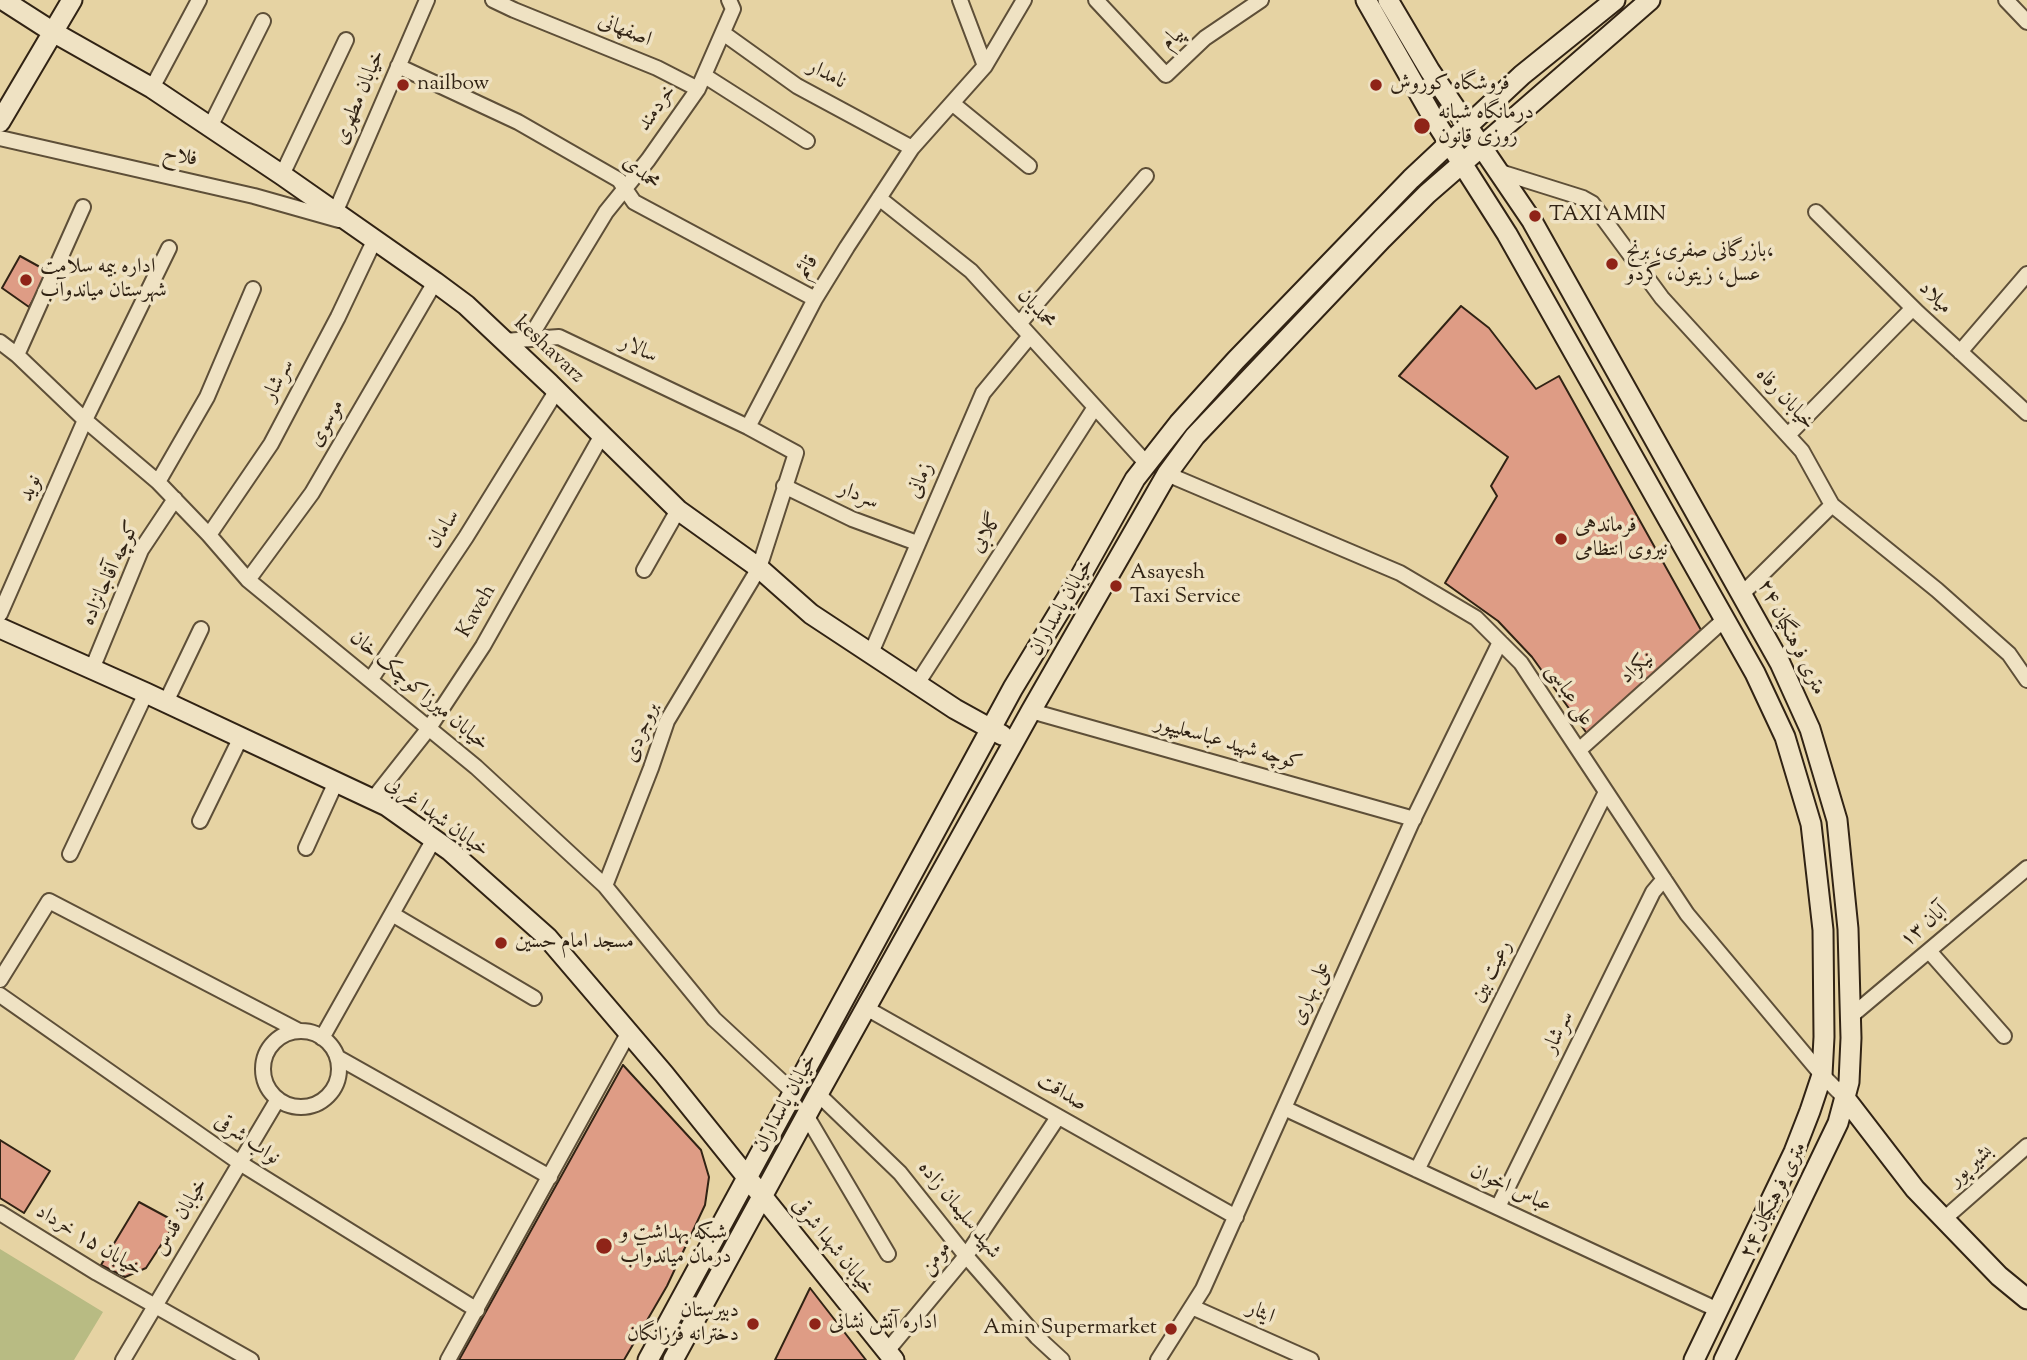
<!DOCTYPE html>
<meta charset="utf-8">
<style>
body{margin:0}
canvas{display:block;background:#e6d3a3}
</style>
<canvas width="2027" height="1360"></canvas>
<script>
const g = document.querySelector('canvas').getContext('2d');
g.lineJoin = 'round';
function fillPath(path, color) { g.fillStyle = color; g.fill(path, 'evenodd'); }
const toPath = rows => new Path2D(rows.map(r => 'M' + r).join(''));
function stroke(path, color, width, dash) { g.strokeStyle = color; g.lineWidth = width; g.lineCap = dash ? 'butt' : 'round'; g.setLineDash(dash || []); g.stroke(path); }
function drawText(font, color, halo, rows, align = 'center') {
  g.font = font + ' "Sorts Mill Goudy",Amiri,serif'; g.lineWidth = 7; g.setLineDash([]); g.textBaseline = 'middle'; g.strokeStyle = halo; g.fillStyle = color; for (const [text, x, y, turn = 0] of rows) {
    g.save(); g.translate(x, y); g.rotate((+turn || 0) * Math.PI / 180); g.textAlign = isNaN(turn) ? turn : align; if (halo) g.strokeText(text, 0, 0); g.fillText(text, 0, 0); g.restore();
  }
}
fillPath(toPath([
 [0,1249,103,1312,74,1360,0,1360]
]), '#b8bb83');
const building = toPath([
 [20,256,49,272,29,307,2,288,20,256],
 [1461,306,1489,328,1536,389,1559,376,1701,630,1588,735,1532,657,1498,621,1445,583,1497,496,1491,486,1508,457,1399,376,1461,306],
 [623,1065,701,1150,709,1177,705,1205,667,1286,624,1360,459,1360,623,1065],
 [0,1140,50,1171,24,1213,0,1198,0,1140],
 [139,1202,176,1222,146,1268,125,1277,101,1265,139,1202],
 [810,1288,866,1360,775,1360,810,1288]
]);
fillPath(building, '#de9c85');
stroke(building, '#312314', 2);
const minor = toPath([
 [493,0,514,10,657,68,698,89],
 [960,0,985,66],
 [1096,0,1166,75,1205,38,1261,0],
 [2006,0,2027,22],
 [723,33,797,86,912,148],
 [398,66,518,122,619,180,634,202,815,299],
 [705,76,807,141],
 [152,88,199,0],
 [952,103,1029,166],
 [210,127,263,21],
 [0,138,254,196,339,220],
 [1497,171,1583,198,1592,203,1662,298,1802,451,1832,505,1937,590,2009,654,2027,680],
 [282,175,346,40],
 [879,198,971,271,1147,464],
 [1816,212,1918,313,2027,413],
 [335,213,427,0],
 [1019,324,1146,176],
 [529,339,606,212,648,160,698,89,733,9,729,0],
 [504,341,559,337,748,427,796,453,759,568,667,721,651,768,605,886],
 [0,342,17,355,85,420,158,482,209,535,248,580,476,767,605,886,714,1019,793,1092],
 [1960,352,2027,274],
 [17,355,83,207],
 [748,427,815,299,847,247,912,148,985,66,1024,0],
 [1788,435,1913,308],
 [1167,474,1400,573,1476,618,1521,663,1687,914,1822,1075,1845,1098],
 [158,482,207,397,253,289],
 [784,486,852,519,917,543],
 [209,535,271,444,338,317,375,239],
 [644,570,678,510],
 [248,580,312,493,435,282],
 [1742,594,1832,505],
 [0,614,85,420,169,248],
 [871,653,983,393,1030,336],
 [92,669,141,550,175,499],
 [371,679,466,537,557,390],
 [917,684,1095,407],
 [166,702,201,629],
 [1031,711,1414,819],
 [1579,750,1725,619],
 [373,799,429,728,483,646,602,435],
 [200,821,241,737],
 [306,848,336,782],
 [70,854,146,693],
 [392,914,534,998],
 [1929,951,2004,1036],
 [0,980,49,901,299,1031],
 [0,995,240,1163,477,1310],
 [866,1008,1236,1217],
 [1850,1017,2027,868],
 '263 1069a38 38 0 1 1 76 0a38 38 0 1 1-76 0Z',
 [322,1038,434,839],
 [337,1057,550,1177],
 [818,1094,900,1173,966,1256,1037,1337,1062,1360],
 [1284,1108,1718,1310],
 [806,1115,888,1254],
 [1417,1170,1606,792],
 [1498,1207,1653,892,1664,879],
 [0,1213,97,1273,251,1360],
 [1944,1219,2027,1146],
 [1192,1307,1311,1360],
 [887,1351,966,1256,1058,1117],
 [123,1360,278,1099],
 [448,1360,629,1032],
 [1158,1360,1203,1289,1411,824,1500,642]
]);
const secondary = toPath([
 [3,0,53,32,152,88,282,175,435,282,466,305,550,384,678,510,759,568,811,614,955,709,1002,735],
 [1366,0,1435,121,1507,234,1755,673,1785,737,1811,824,1823,930,1824,1037,1822,1075,1810,1111,1794,1152,1694,1360],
 [1388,0,1430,71,1532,221,1780,663,1810,729,1837,820,1848,929,1851,1038,1849,1082,1838,1123,1724,1360],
 [0,122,72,0],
 [0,628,146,693,387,806,449,850,547,937,664,1074,894,1360],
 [1845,1098,1915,1189,1999,1276,2027,1299],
 [648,1360,1013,688,1079,579,1135,479,1179,423,1236,360,1411,179,1522,75,1615,0],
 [673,1360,818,1094,1031,711,1167,474,1195,436,1382,239,1427,194,1650,0]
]);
stroke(minor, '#5e4f38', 18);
stroke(secondary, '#312314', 23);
stroke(minor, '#efe2c3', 14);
stroke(secondary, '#efe2c3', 19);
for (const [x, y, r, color] of [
 [403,85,7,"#8f2418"],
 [1376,85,7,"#8f2418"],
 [1422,126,9,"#8f2418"],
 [1535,216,7,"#8f2418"],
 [1612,264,7,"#8f2418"],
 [26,280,7,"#8f2418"],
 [1561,539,7,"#8f2418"],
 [1116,586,7,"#8f2418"],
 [501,943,7,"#8f2418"],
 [604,1246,9,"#8f2418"],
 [753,1324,7,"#8f2418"],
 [815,1324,7,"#8f2418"],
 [1171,1329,7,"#8f2418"]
]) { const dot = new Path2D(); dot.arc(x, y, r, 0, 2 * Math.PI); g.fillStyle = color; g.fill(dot); stroke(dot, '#efe2c3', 2.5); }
drawText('21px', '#312314', '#efe2c3', [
 ["اصفهانی",624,32,22],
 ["پیام",1174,39,-44],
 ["نامدار",826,76,28],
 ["خیابان مطهری",361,98,-67],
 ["خردمند",658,109,-55],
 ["فلاح",180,158,12],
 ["محمدی",640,174,41],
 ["قائم",809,268,-59],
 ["میلاد",1934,299,44],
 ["محمدیان",1035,310,48],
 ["keshavarz",548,351,43],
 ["سالار",638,351,25],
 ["سرشار",280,381,-62],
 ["خیابان رفاه",1784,400,47],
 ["موسوی",328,424,-60],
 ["زمانی",922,481,-66],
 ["نوید",32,489,-66],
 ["سردار",858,497,23],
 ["سامان",445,530,-57],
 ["گلابی",988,534,-57],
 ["کوچه آقاجانزاده",112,574,-65],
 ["خیابان پاسداران",1063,608,-60],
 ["Kaveh",478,612,-60],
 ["۲۴ متری فرهنگیان",1790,638,63],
 ["نیکزاد",1638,669,-42],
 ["خیابان میرزاکوچک خان",418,692,40],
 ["علی عباسی",1568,696,57],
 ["بروجردی",643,733,-68],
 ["کوچه شهید عباسعلیپور",1228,745,16],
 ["خیابان شهدا غربی",436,818,36],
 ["۱۳ آبان",1925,927,-40],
 ["رعیت بین",1493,972,-63],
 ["علی بهاری",1312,994,-66],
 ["سرشار",1560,1033,-64],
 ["صداقت",1061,1094,30],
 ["خیابان پاسداران",787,1104,-61],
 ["نواب شرقی",246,1141,34],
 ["بشیر پور",1972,1167,-41],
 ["عباس اخوان",1510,1190,25],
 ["۲۴ متری فرهنگیان",1775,1201,-64],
 ["شهید سلیمان زاده",958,1211,51],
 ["خیابان قدس",182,1218,-59],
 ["خیابان ۱۵ خرداد",88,1242,31],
 ["خیابان شهدا شرقی",832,1248,51],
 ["مومن",937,1259,-51],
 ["ایثار",1260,1314,24]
]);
drawText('21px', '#312314', '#efe2c3', [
 ["nailbow",417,85],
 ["فروشگاه کوروش",1390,85],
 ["درمانگاه شبانه",1438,114],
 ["روزی قانون",1438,138],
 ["TAXI AMIN",1549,216],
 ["بازرگانی صفری، برنج،",1626,252],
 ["عسل، زیتون، گردو",1626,276],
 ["اداره بیمه سلامت",40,268],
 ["شهرستان میاندوآب",40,292],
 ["فرماندهی",1575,527],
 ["نیروی انتظامی",1575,551],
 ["Asayesh",1130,574],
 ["Taxi Service",1130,598],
 ["مسجد امام حسین",515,943],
 ["شبکه بهداشت و",620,1234],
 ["درمان میاندوآب",620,1258],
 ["دبیرستان",739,1312,"right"],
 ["دخترانه فرزانگان",739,1336,"right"],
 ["اداره آتش نشانی",829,1324],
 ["Amin Supermarket",1157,1329,"right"]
], 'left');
</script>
